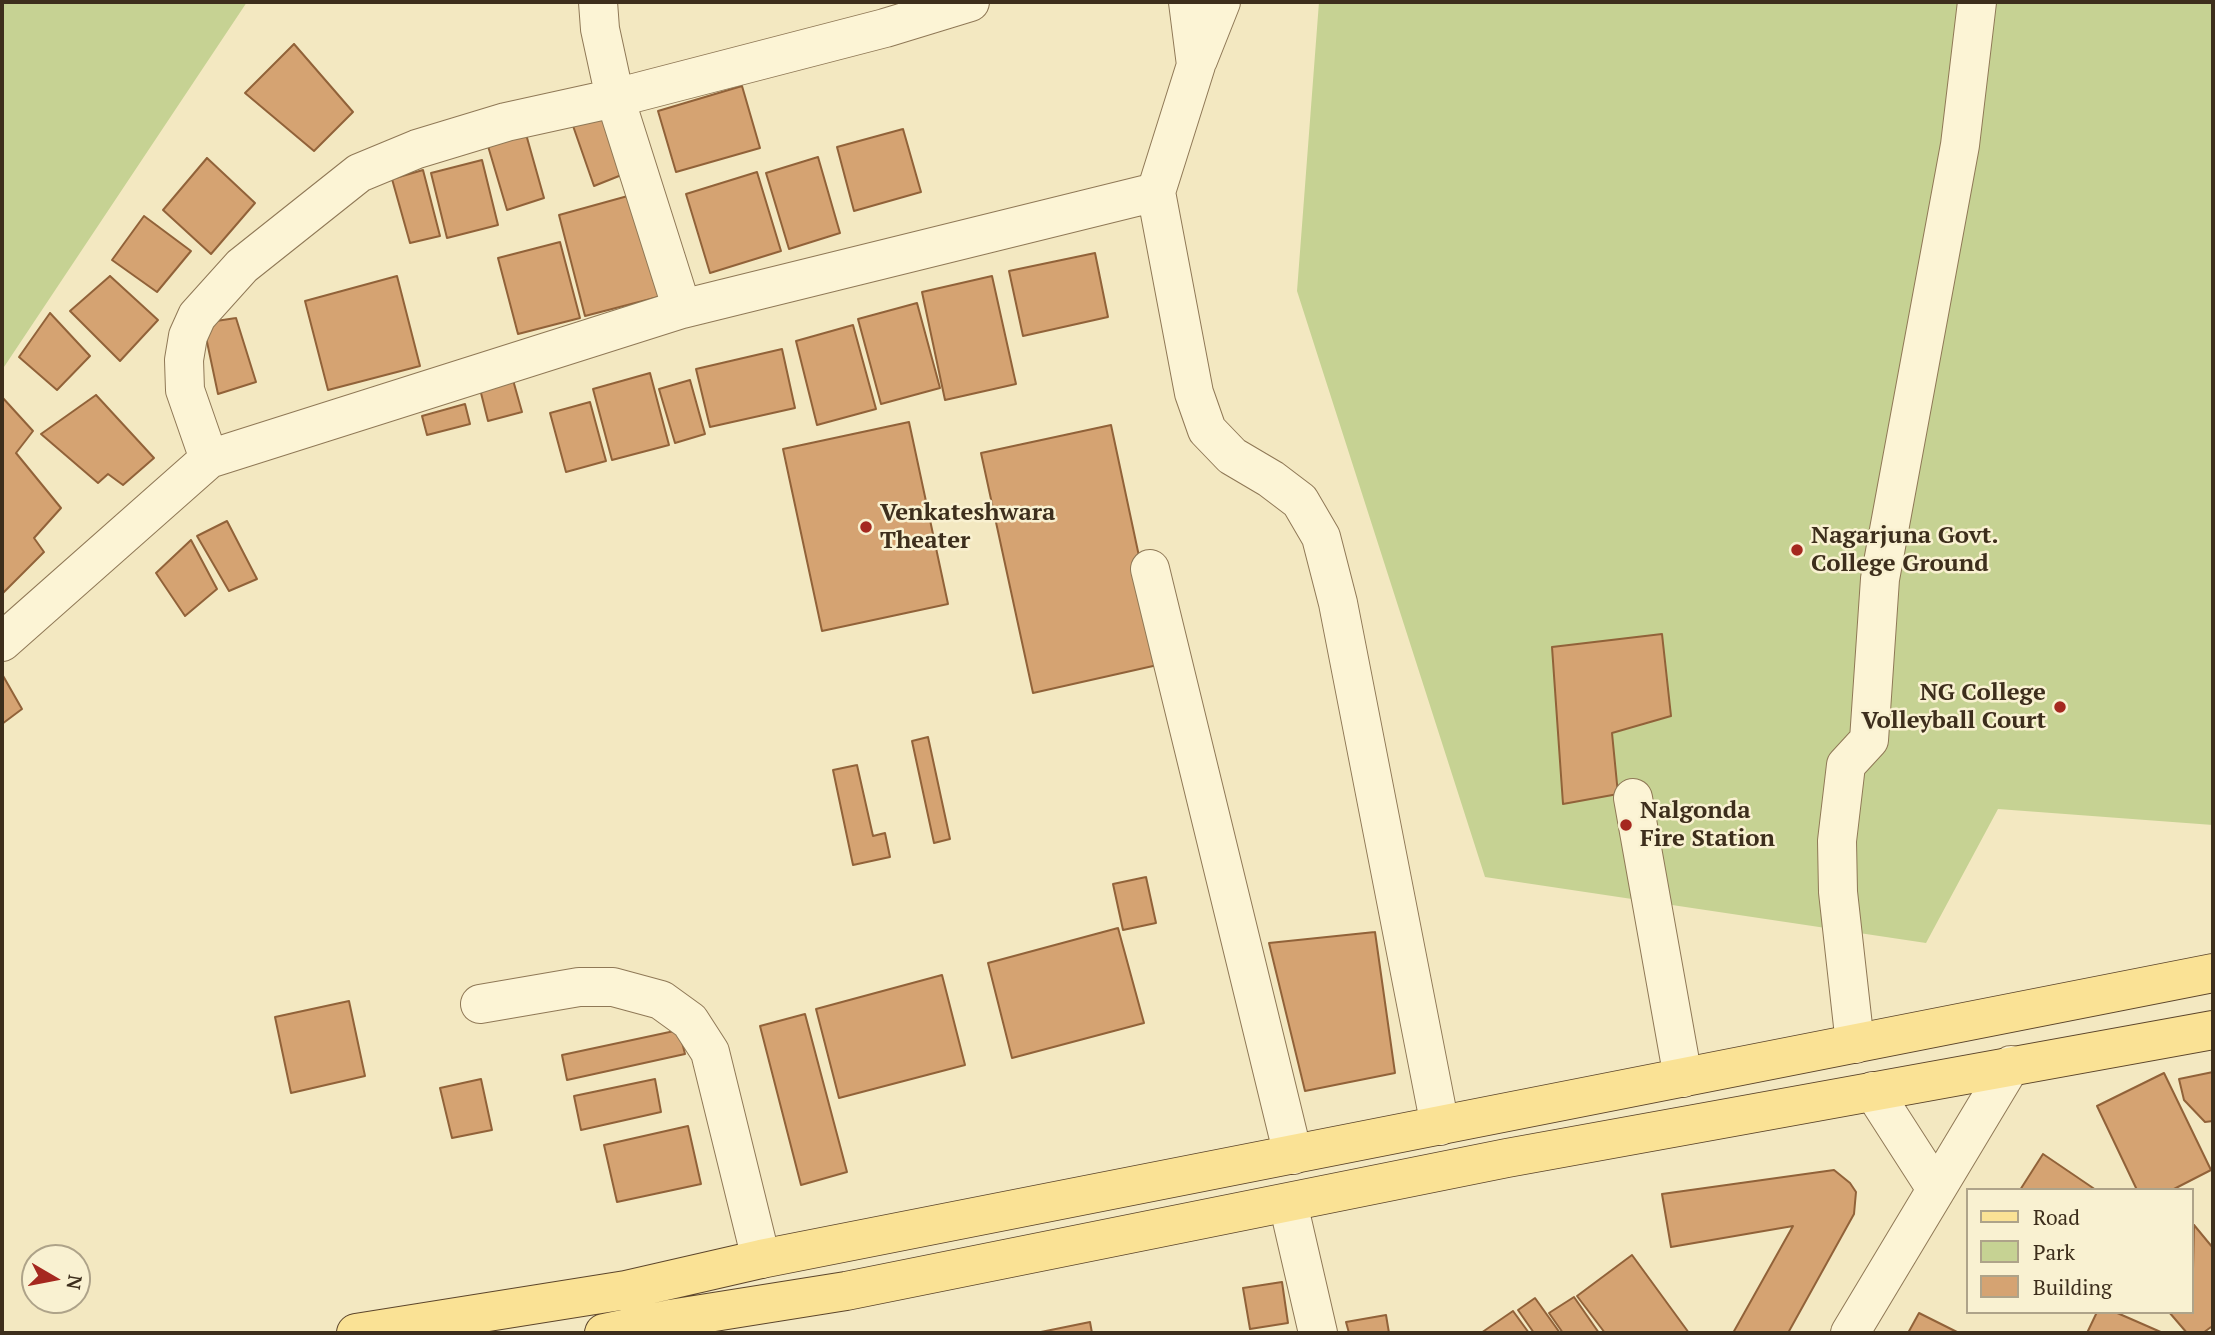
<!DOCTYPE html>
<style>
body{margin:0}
#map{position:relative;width:2215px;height:1335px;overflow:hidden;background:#f3e8c1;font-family:"PT Serif",serif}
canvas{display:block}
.frame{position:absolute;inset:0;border:4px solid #3d2e1c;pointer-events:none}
.legend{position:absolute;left:1966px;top:1188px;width:228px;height:126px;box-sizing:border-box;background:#f9f1d1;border:2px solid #aea389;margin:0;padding:9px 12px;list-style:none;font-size:21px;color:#3d2e1c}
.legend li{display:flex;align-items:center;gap:14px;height:35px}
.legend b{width:35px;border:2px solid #aea389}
.north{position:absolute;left:21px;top:1244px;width:70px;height:70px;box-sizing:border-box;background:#f9f1d1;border:2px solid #aea389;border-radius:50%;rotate:100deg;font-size:19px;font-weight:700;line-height:28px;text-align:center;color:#3d2e1c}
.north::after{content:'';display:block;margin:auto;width:24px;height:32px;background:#a5281f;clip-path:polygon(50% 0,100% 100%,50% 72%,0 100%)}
</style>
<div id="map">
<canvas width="2215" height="1335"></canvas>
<div class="frame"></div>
<ul class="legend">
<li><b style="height:9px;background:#fae295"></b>Road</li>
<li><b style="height:19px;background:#c6d293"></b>Park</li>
<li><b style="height:19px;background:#d5a372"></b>Building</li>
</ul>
<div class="north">N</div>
</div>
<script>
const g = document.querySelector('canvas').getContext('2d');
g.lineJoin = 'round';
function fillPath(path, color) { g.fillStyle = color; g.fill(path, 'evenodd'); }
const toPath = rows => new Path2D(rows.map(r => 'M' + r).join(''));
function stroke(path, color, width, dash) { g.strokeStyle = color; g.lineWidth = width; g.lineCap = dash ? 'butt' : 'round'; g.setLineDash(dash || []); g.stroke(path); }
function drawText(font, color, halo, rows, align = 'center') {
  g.font = font + ' "PT Serif",serif'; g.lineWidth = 5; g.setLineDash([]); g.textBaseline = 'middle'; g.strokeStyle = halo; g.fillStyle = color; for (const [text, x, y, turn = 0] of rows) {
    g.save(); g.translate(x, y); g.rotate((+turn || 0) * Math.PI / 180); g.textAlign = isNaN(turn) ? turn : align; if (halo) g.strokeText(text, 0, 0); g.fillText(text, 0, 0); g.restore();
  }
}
fillPath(toPath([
 [2,2,247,2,2,370],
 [1319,2,2213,2,2213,825,1998,809,1926,943,1485,877,1297,291]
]), '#c6d293');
const building = toPath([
 [294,44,353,112,314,151,245,93,294,44],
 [742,86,760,148,676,172,658,111,742,86],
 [606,115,624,174,594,186,572,123,606,115],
 [524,127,544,198,507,210,485,136,524,127],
 [903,129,921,192,854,211,837,147,903,129],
 [818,157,840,233,789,249,766,173,818,157],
 [207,158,255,203,211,254,163,210,207,158],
 [482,160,498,225,447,238,431,173,482,160],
 [423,170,440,236,410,243,392,179,423,170],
 [757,172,781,251,710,273,686,194,757,172],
 [635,194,662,296,585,316,559,215,635,194],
 [144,216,191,251,157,292,112,260,144,216],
 [560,242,580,318,518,334,498,258,560,242],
 [1095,253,1108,317,1023,336,1009,271,1095,253],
 [110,276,158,320,120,361,70,311,110,276],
 [397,276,420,366,328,390,305,301,397,276],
 [992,276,1016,384,945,400,922,292,992,276],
 [917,303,940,388,881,404,858,319,917,303],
 [50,313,90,356,57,390,19,357,50,313],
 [236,318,256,382,218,394,203,323,236,318],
 [853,325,876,409,817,425,796,341,853,325],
 [782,349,795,408,710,427,696,369,782,349],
 [650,373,669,445,612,460,593,389,650,373],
 [513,380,522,412,488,421,480,389,513,380],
 [690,380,705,434,675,443,659,389,690,380],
 [96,395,154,458,123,485,108,474,98,483,41,434,96,395],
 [2,397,33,431,16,453,61,508,34,538,44,552,2,594,2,397],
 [590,402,606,461,566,472,550,413,590,402],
 [465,404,470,424,427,435,422,416,465,404],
 [909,422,948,604,822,631,783,449,909,422],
 [1111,425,1162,664,1033,693,981,453,1111,425],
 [227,521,257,579,229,591,197,536,227,521],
 [191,540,217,589,185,616,156,573,191,540],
 [1662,634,1671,716,1612,733,1618,794,1563,804,1552,647,1662,634],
 [2,674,22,709,2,724,2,674],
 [928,737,950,839,934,843,912,741,928,737],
 [857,765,873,836,885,833,890,857,853,865,833,770,857,765],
 [1146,877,1156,923,1123,930,1113,884,1146,877],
 [1118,928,1144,1023,1012,1058,988,963,1118,928],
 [1375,932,1395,1073,1305,1091,1269,943,1375,932],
 [942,975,965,1065,839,1098,816,1009,942,975],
 [349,1001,365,1076,291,1093,275,1017,349,1001],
 [805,1014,847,1172,801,1185,760,1026,805,1014],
 [679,1030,685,1054,567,1080,562,1055,679,1030],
 [2213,1072,2213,1121,2205,1122,2184,1100,2179,1079,2213,1072],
 [2164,1073,2211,1170,2172,1190,2137,1190,2097,1106,2164,1073],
 [481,1079,492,1130,452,1138,440,1088,481,1079],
 [655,1079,661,1112,581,1130,574,1096,655,1079],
 [688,1126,701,1184,617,1202,604,1145,688,1126],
 [2043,1154,2096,1190,2020,1190,2043,1154],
 [1834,1170,1850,1183,1856,1192,1854,1214,1788,1333,1733,1333,1793,1226,1671,1247,1662,1194,1834,1170],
 [2194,1225,2213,1248,2213,1330,2211,1327,2203,1333,2187,1333,2169,1312,2192,1312,2194,1225],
 [1632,1255,1689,1333,1605,1333,1577,1296,1632,1255],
 [1282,1282,1288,1323,1250,1329,1243,1288,1282,1282],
 [1574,1297,1599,1333,1563,1333,1549,1313,1574,1297],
 [1535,1298,1560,1333,1534,1333,1518,1310,1535,1298],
 [1513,1311,1529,1333,1481,1333,1513,1311],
 [2097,1312,2115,1312,2163,1333,2087,1333,2097,1312],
 [1919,1313,1959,1333,1908,1333,1919,1313],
 [1386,1315,1389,1333,1349,1333,1346,1322,1386,1315],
 [1090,1322,1092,1333,1036,1333,1090,1322]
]);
fillPath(building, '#d5a372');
stroke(building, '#916239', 2);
const minor = toPath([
 [598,2,600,29,615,98,682,309],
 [1198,60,1221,2],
 [1156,192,1194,393,1207,430,1232,456,1271,479,1300,501,1321,537,1338,603,1440,1126],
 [209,459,185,390,184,360,188,336,197,316,242,266,359,173,417,149,506,122,615,98,885,28,970,2],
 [1150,569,1293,1155],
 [2,642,209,459,682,309,1156,192,1196,65,1188,2],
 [1633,798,1683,1078],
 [480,1004,579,987,613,987,661,1000,690,1021,710,1052,761,1259],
 [1855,1044,1838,892,1837,841,1846,765,1869,740,1880,579,1960,145,1977,2],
 [1873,1091,1936,1189],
 [1288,1203,1318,1333],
 [1850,1333,2011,1065]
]);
const major = toPath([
 [356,1333,626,1290,761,1259,2213,973],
 [604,1333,670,1319,846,1291,1507,1158,2213,1030]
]);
stroke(minor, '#8f7856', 40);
stroke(major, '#5c452b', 40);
stroke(minor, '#fcf4d5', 38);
stroke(major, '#fae295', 38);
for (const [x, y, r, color] of [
 [866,527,7,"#a5281f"],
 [1797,550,7,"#a5281f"],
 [2060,707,7,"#a5281f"],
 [1626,825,7,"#a5281f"]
]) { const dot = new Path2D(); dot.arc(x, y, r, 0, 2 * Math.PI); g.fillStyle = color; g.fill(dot); stroke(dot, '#f9f1d1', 2.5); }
drawText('bold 24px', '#3d2e1c', '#f9f1d1', [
 ["Venkateshwara",880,513],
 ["Theater",880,541],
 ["Nagarjuna Govt.",1811,536],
 ["College Ground",1811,564],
 ["NG College",2046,693,"right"],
 ["Volleyball Court",2046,721,"right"],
 ["Nalgonda",1640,811],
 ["Fire Station",1640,839]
], 'left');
</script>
